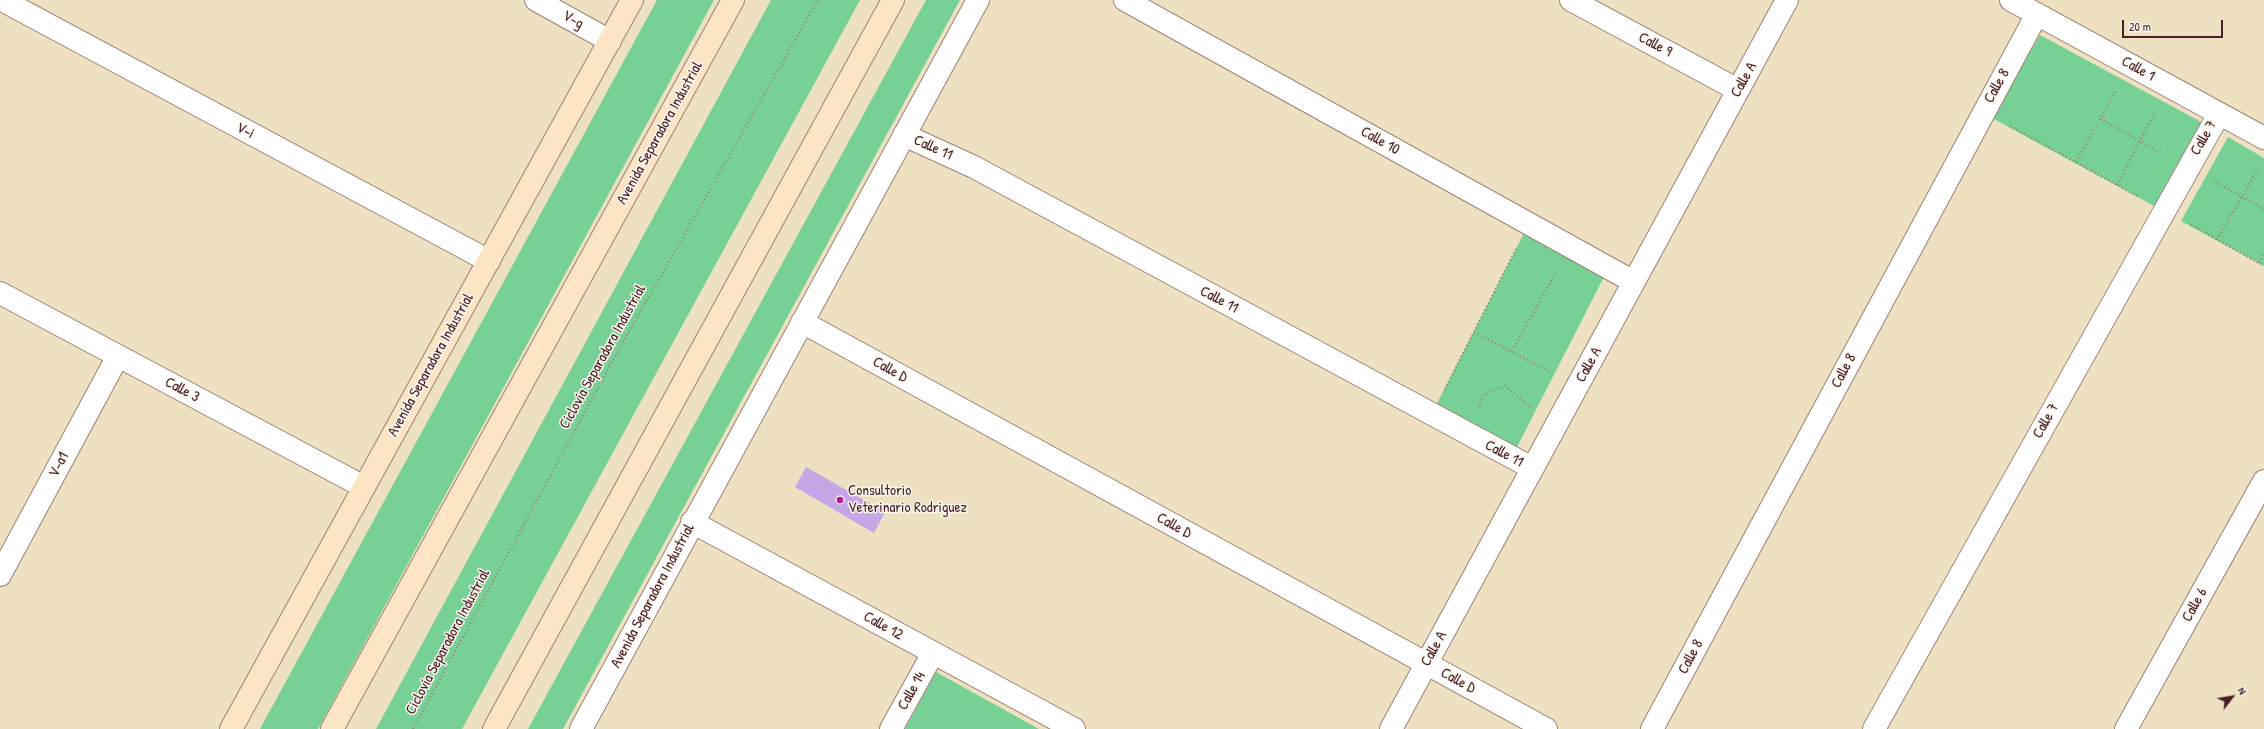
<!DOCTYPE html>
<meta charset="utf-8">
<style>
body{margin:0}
#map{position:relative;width:2264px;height:729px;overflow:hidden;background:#ede1c1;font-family:"Patrick Hand",sans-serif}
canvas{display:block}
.north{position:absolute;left:2212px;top:677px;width:40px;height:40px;-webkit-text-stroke:3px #fbf7ec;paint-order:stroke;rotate:59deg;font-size:11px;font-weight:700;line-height:16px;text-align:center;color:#4a1f2b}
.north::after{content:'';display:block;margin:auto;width:14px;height:18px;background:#4a1f2b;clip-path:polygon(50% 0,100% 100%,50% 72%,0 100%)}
.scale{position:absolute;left:2122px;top:20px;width:101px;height:18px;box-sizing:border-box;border:2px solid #4a1f2b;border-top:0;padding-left:5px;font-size:12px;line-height:14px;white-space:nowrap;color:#4a1f2b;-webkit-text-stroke:3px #fbf7ec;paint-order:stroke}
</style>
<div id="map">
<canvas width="2264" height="729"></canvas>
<div class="north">N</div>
<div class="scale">20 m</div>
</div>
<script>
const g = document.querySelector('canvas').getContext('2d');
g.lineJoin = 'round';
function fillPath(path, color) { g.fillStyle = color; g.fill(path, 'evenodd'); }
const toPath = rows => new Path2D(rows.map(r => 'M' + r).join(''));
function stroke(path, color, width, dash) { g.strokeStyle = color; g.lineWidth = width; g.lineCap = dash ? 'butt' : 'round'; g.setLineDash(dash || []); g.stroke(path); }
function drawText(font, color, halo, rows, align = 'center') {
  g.font = font + ' "Patrick Hand",sans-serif'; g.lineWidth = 3; g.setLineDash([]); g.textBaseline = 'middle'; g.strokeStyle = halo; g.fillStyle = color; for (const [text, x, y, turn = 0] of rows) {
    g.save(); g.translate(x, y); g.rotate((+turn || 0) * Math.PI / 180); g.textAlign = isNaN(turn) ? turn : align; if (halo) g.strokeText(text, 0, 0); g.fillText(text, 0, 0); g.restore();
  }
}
fillPath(toPath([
 [657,0,714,0,318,729,260,729],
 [771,0,860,0,462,729,376,729],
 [926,0,960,0,563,729,528,729],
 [2040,35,2203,123,2156,207,1992,118],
 [2228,137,2264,158,2264,266,2181,221],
 [1525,231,1606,273,1515,451,1434,409],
 [936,672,1039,729,905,729]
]), '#77d096');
fillPath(toPath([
 [806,467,885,512,874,533,795,487]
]), '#c6a6e6');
const street = toPath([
 [2,0,489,261],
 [536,0,610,41],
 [1125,0,1634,282],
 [1571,0,1738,90],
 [2011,0,2264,138],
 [904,135,974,167,1532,468],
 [0,293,364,487],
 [802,322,1546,729],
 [692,522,1074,729],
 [0,575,118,356],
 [581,729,978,0],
 [891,729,933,653],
 [1391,729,1787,0],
 [1652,729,2037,14],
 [1874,729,2219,114],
 [2126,729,2264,481]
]);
const secondary = toPath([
 [231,729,632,0],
 [332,729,733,0],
 [494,729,893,0]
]);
stroke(street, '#9c8076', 24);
stroke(secondary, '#9c8076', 24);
stroke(toPath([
 [2100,119,2163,154],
 [2010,126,2139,197],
 [2076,162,2116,91],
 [2214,181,2264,209],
 [2117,185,2155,112],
 [2191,225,2264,266],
 [2217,240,2259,167],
 [2259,263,2264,253],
 [1474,332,1552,373],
 [1512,351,1556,272],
 [1445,389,1516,249],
 [1479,407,1484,394,1505,386,1532,409],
 [413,729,619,349,818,0]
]), '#9c8076', 2.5, [1, 3]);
stroke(street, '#fff', 22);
stroke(secondary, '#fce5c4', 22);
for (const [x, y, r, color] of [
 [840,500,4,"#b5179e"]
]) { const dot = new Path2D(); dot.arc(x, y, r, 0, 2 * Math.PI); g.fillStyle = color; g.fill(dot); stroke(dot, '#fbf7ec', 1.5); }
drawText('15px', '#4a1f2b', '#fbf7ec', [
 ["V-g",573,20,29],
 ["Calle 9",1655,45,28],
 ["Calle 1",2138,69,29],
 ["Calle A",1744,80,-61],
 ["Calle 8",1997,86,-61],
 ["V-i",245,131,28],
 ["Avenida Separadora Industrial",660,133,-61],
 ["Calle 7",2204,138,-60],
 ["Calle 10",1380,141,29],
 ["Calle 11",933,148,24],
 ["Calle 11",1219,300,28],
 ["Ciclovía Separadora Industrial",603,357,-61],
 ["Avenida Separadora Industrial",431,365,-61],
 ["Calle A",1589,365,-61],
 ["Calle D",890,370,29],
 ["Calle 8",1844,371,-62],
 ["Calle 3",182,390,28],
 ["Calle 7",2046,421,-61],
 ["Calle 11",1504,454,28],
 ["V-a1",59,465,-62],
 ["Calle D",1174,526,29],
 ["Avenida Separadora Industrial",653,596,-62],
 ["Calle 6",2195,605,-61],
 ["Calle 12",883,626,29],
 ["Ciclovía Separadora Industrial",448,642,-62],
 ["Calle A",1434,649,-61],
 ["Calle 8",1691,657,-62],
 ["Calle D",1458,681,29],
 ["Calle 14",912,691,-61]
]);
drawText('15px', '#4a1f2b', '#fbf7ec', [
 ["Consultorio",848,491],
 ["Veterinario Rodriguez",848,508]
], 'left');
</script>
